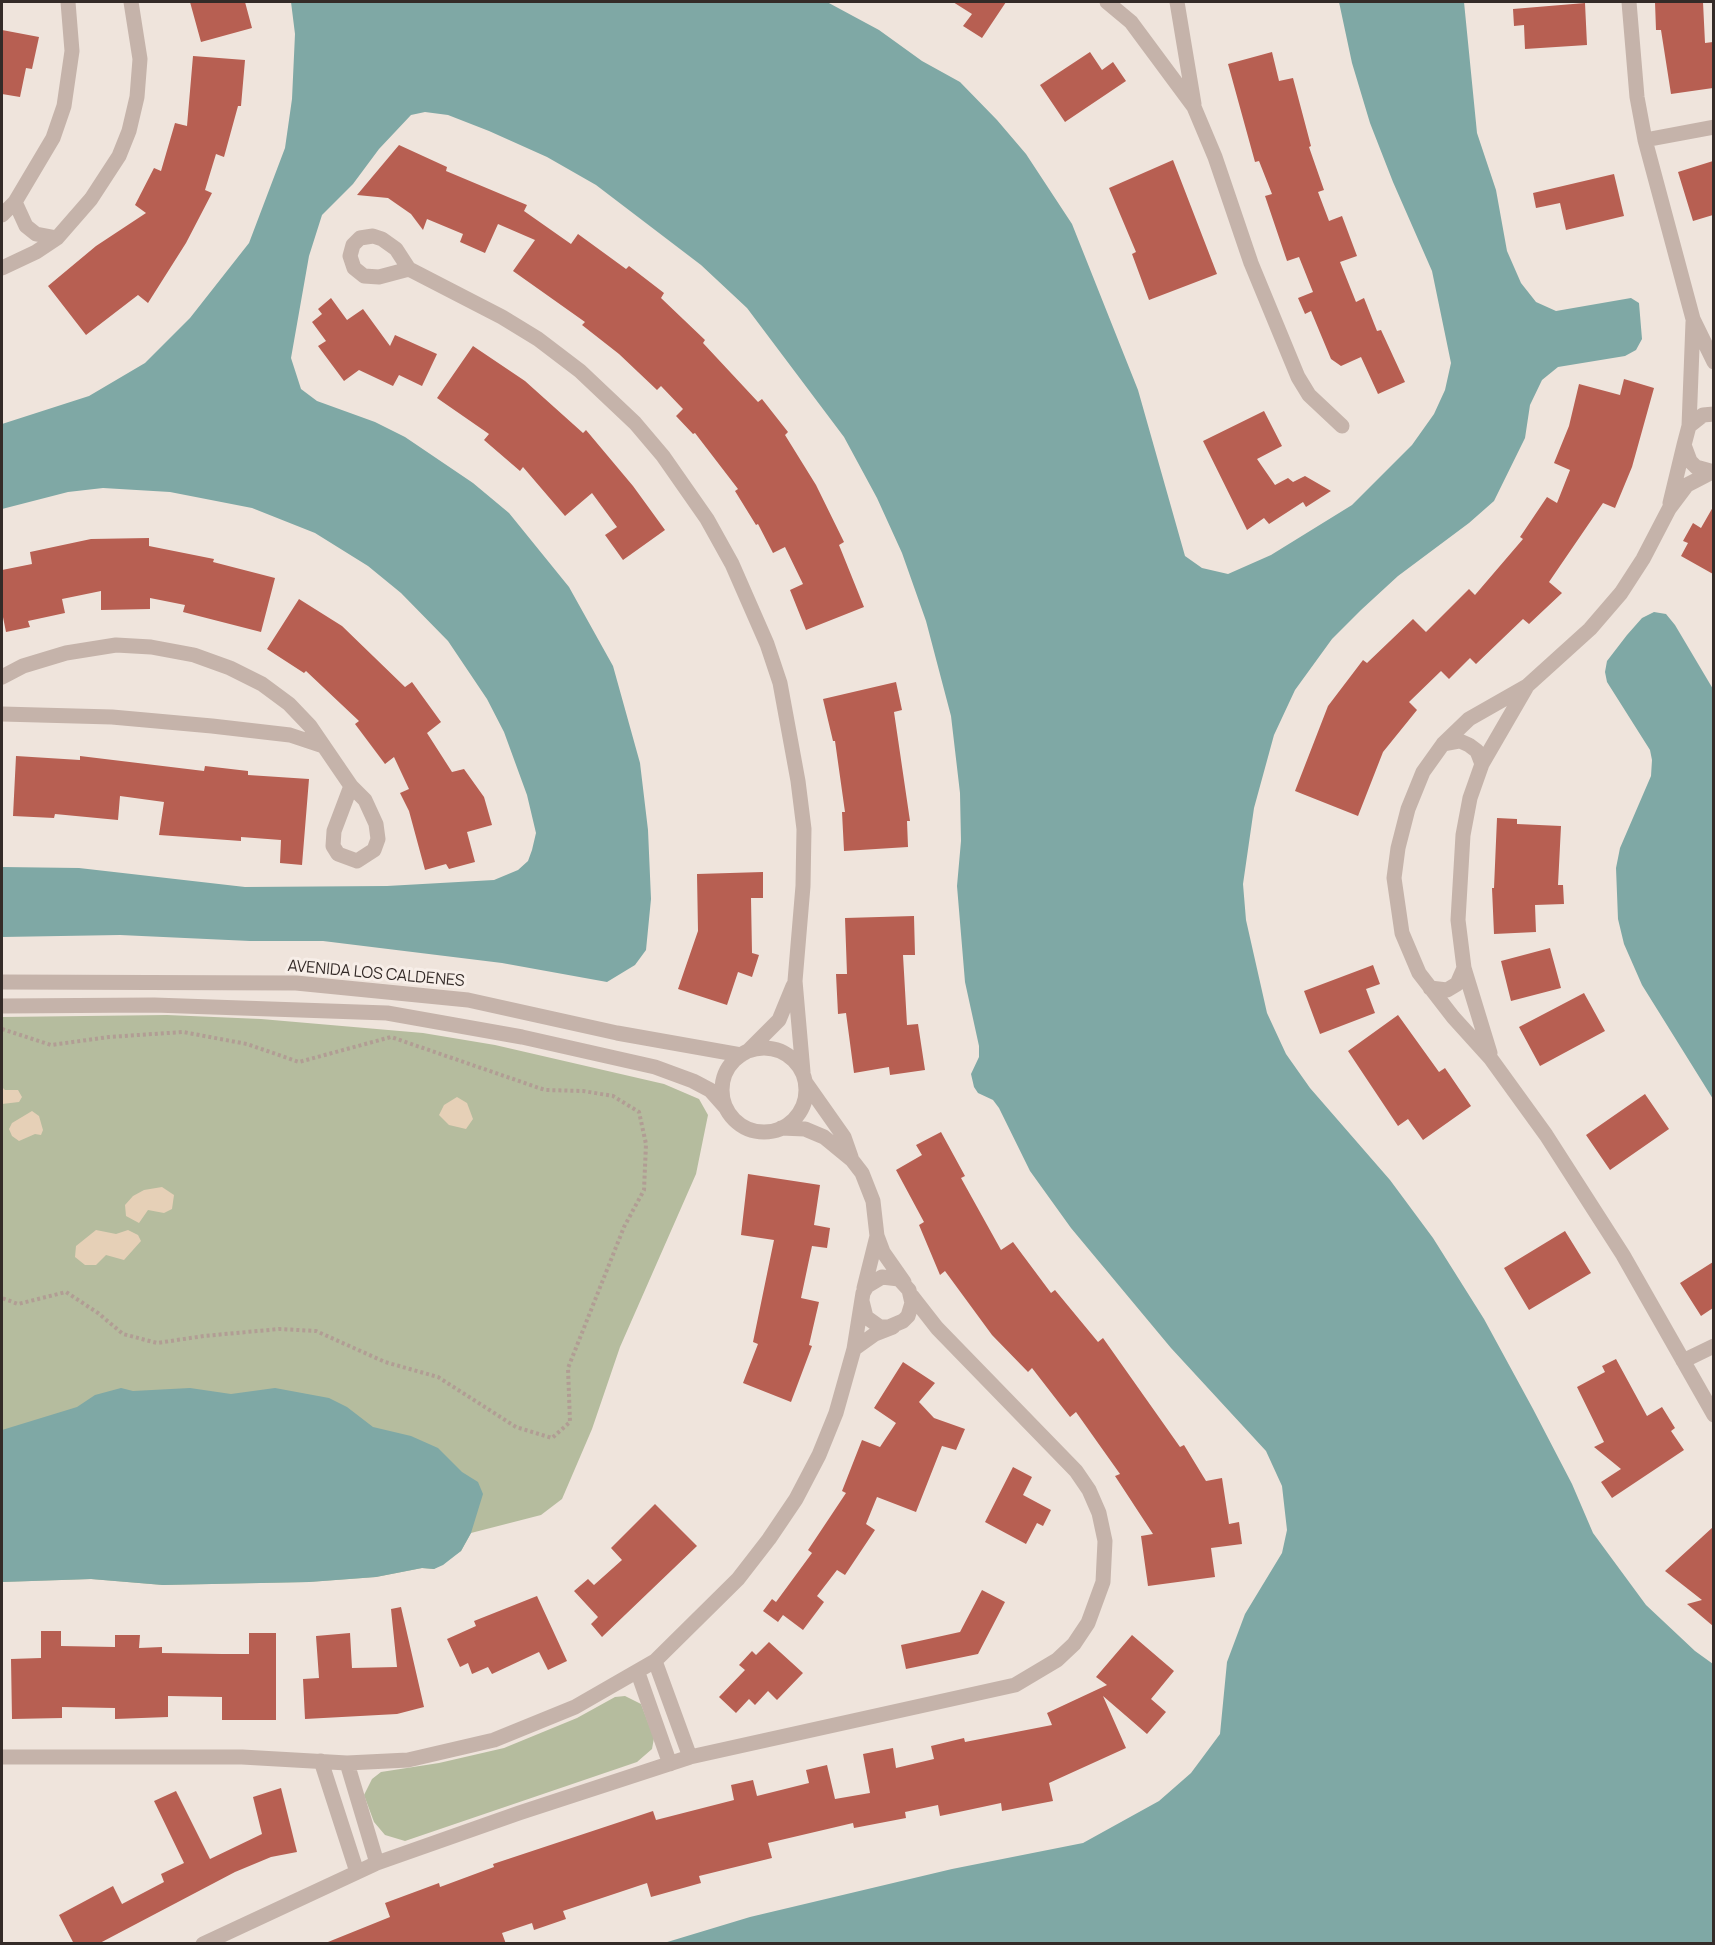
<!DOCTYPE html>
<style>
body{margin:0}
#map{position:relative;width:1715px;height:1945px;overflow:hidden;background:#efe4dc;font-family:Manrope,sans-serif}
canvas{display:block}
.frame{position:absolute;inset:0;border:3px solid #342b28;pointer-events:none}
</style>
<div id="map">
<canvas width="1715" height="1945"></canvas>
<div class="frame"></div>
</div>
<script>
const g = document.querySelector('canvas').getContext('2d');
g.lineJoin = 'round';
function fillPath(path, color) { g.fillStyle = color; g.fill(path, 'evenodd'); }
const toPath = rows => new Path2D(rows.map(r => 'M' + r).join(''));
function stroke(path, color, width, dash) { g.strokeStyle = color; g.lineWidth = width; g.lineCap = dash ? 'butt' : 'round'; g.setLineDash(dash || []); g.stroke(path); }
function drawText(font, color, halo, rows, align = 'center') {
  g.font = font + ' Manrope,sans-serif'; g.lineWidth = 6; g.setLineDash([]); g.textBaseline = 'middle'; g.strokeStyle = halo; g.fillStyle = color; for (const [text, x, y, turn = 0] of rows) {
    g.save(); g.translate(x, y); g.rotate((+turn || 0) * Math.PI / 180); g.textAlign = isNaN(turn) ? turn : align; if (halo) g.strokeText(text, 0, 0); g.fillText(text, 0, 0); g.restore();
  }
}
fillPath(toPath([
 [167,1015,261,1019,423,1033,495,1045,664,1084,699,1099,708,1115,696,1174,620,1347,592,1429,562,1499,541,1515,471,1533,461,1551,434,1569,422,1568,376,1577,309,1582,163,1585,91,1579,2,1582,2,1017],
 [625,1696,641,1704,654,1738,652,1749,637,1762,405,1841,385,1835,374,1822,364,1795,372,1779,381,1772,439,1763,504,1748,577,1718,615,1697]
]), '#b5bc9e');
fillPath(toPath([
 [2,1087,5,1090,18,1090,22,1097,19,1102,2,1104],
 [457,1097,467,1103,473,1119,466,1129,449,1125,439,1115,444,1105],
 [32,1111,39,1116,43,1130,41,1135,35,1134,19,1141,12,1136,9,1129,12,1123],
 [162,1187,174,1195,172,1209,164,1213,148,1210,139,1223,126,1216,125,1205,133,1196,144,1190],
 [96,1230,116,1234,128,1230,138,1235,141,1241,124,1260,106,1255,96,1265,85,1265,75,1257,76,1246]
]), '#e6d0b7');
fillPath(toPath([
 [291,2,827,2,879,30,922,61,960,82,997,120,1026,154,1072,224,1138,390,1185,556,1202,568,1228,574,1271,555,1352,505,1412,445,1434,414,1445,390,1451,363,1432,271,1393,182,1370,123,1352,63,1339,2,1464,2,1477,133,1496,190,1507,251,1521,283,1536,302,1556,311,1631,298,1639,303,1642,339,1636,350,1625,356,1558,367,1542,380,1530,405,1525,438,1494,501,1469,523,1398,576,1361,610,1332,639,1295,690,1274,735,1254,808,1243,884,1246,920,1267,1013,1286,1054,1310,1088,1390,1180,1433,1238,1484,1319,1533,1409,1572,1484,1593,1533,1646,1605,1695,1651,1713,1664,1713,1943,664,1943,750,1917,952,1869,1083,1843,1159,1801,1191,1773,1220,1734,1227,1662,1245,1614,1282,1553,1287,1530,1282,1486,1266,1451,1171,1348,1071,1228,1030,1171,999,1108,993,1100,978,1093,974,1087,971,1074,979,1057,979,1046,965,982,957,886,961,841,960,793,951,716,926,621,902,553,877,498,844,437,747,308,701,265,596,185,547,157,489,131,448,115,425,112,411,115,379,149,353,184,322,215,309,256,291,358,301,389,317,401,375,422,405,437,473,483,509,513,569,587,613,666,640,763,648,830,651,899,646,950,635,965,607,982,502,963,323,941,250,941,120,935,2,937,2,867,79,868,245,887,387,886,494,880,518,870,528,861,532,850,536,833,527,795,504,732,487,699,448,641,401,593,368,566,315,533,252,508,170,492,103,488,68,492,2,509,2,424,89,396,145,363,190,318,249,243,285,148,292,99,295,34],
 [1654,612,1666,614,1675,625,1713,689,1713,1099,1642,985,1624,944,1618,919,1616,868,1620,848,1651,776,1652,760,1650,750,1607,682,1605,672,1607,661,1627,635,1642,618],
 [121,1388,133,1391,190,1388,231,1394,275,1388,329,1398,347,1407,373,1427,411,1436,438,1448,462,1472,478,1482,483,1494,471,1533,461,1551,443,1565,434,1569,422,1568,376,1577,309,1582,163,1585,91,1579,2,1582,2,1430,77,1407,95,1395]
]), '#7fa8a5');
fillPath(toPath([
 [190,2,245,2,252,28,201,42],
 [953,2,1006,2,982,38,963,26,972,14],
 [1655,2,1703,2,1705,43,1713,42,1713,88,1671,94,1661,30,1656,30],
 [1585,3,1587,45,1525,49,1524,25,1514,26,1513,9],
 [2,30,39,37,32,69,26,68,20,97,2,94],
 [1090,52,1102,70,1113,62,1126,81,1065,122,1040,85],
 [1272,52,1279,81,1293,78,1311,146,1309,147,1324,190,1318,192,1329,221,1342,216,1357,256,1340,262,1356,302,1364,298,1377,331,1381,330,1405,382,1378,394,1361,357,1341,366,1331,359,1311,311,1305,314,1298,298,1313,292,1299,257,1287,261,1265,196,1272,194,1259,161,1255,162,1228,64],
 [193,56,245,60,241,106,238,106,224,157,216,154,205,190,212,193,186,243,148,303,138,295,86,335,48,286,96,246,146,213,135,205,154,168,161,171,175,123,187,126],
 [399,145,447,167,446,171,527,205,524,211,571,244,578,234,626,269,629,266,664,293,661,298,705,340,703,343,758,402,762,399,788,432,785,435,816,485,844,542,839,545,864,607,806,630,790,590,803,584,785,547,773,553,758,524,756,525,735,491,738,489,695,433,693,434,676,416,683,409,661,386,657,390,619,354,582,325,585,322,513,271,535,240,498,224,485,253,460,242,463,234,427,219,423,230,411,214,388,198,357,195],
 [1173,160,1217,274,1149,300,1132,254,1136,252,1109,188],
 [1713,161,1713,215,1693,221,1678,172],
 [1614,174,1624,216,1566,230,1560,203,1536,208,1533,193],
 [331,298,347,320,363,309,390,346,395,335,437,354,422,386,399,375,393,386,359,370,344,381,318,346,326,341,312,322,322,314,318,309],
 [473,346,525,381,583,433,586,430,633,486,665,530,623,560,605,535,617,527,592,493,565,516,523,467,520,471,484,440,489,434,437,398],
 [1624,379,1654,388,1632,467,1615,508,1603,503,1549,582,1562,593,1529,624,1523,619,1476,664,1470,658,1449,679,1441,671,1409,702,1417,710,1383,752,1358,816,1295,791,1328,706,1363,660,1367,663,1413,619,1426,632,1469,589,1475,595,1523,539,1520,537,1547,497,1557,503,1570,470,1554,463,1569,426,1579,384,1620,395],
 [1264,411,1282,446,1257,459,1275,485,1288,478,1293,482,1305,476,1331,491,1306,507,1303,502,1269,524,1264,518,1247,530,1203,441],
 [1713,507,1713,574,1681,556,1688,543,1683,541,1693,523,1701,528],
 [149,538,149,546,214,559,213,562,275,578,261,632,183,612,185,605,150,598,150,609,101,610,101,591,62,599,65,613,28,621,30,627,6,632,2,612,2,570,32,564,30,552,91,539],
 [299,599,342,626,405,687,412,682,441,722,427,733,452,772,464,769,484,797,492,825,467,832,475,862,449,869,446,864,425,870,409,811,400,793,409,789,394,757,385,764,355,724,359,721,306,671,304,673,267,649],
 [896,682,902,710,894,712,910,821,907,821,908,847,844,851,842,812,845,812,835,741,833,741,823,699],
 [16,756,80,760,80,756,204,771,205,766,248,771,248,775,309,779,302,865,280,863,281,840,241,837,241,841,159,835,164,802,120,796,118,820,55,814,54,818,13,816],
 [1497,818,1517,819,1517,824,1561,826,1558,885,1563,885,1564,904,1535,905,1536,932,1494,934,1492,888,1494,888],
 [763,872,763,898,751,898,752,953,759,955,752,977,738,972,727,1005,678,989,698,931,697,874],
 [914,916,915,955,903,955,907,1025,918,1024,925,1070,890,1075,889,1067,854,1073,846,1013,838,1014,836,974,847,974,845,918],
 [1550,948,1561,988,1511,1001,1501,961],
 [1373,965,1380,984,1366,989,1375,1013,1320,1034,1304,991],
 [1584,993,1605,1031,1540,1066,1519,1027],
 [1398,1015,1439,1072,1445,1068,1471,1106,1423,1140,1408,1119,1398,1126,1348,1051],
 [1645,1094,1669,1129,1610,1170,1586,1135],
 [941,1132,965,1176,961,1178,1001,1250,1013,1242,1051,1293,1055,1290,1098,1342,1103,1338,1180,1447,1184,1445,1206,1481,1222,1478,1229,1524,1239,1522,1242,1544,1211,1548,1215,1577,1148,1586,1141,1536,1153,1534,1115,1476,1120,1474,1076,1412,1070,1417,1032,1368,1028,1372,992,1335,945,1271,940,1275,919,1225,924,1222,896,1170,922,1155,916,1145],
 [748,1174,820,1185,814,1225,830,1228,827,1248,812,1246,801,1298,819,1302,809,1345,812,1346,791,1402,743,1383,758,1344,753,1342,774,1240,741,1235],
 [1565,1231,1591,1273,1529,1310,1504,1268],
 [1713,1262,1713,1308,1701,1316,1680,1283],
 [1616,1359,1647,1416,1662,1407,1675,1428,1671,1431,1684,1450,1612,1498,1601,1482,1621,1469,1594,1447,1604,1442,1577,1387,1605,1372,1602,1366],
 [903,1362,935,1383,919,1402,934,1418,965,1429,956,1450,942,1446,916,1512,877,1497,866,1524,875,1530,845,1575,837,1570,817,1596,824,1602,803,1630,783,1615,778,1622,763,1611,772,1599,776,1602,812,1553,808,1550,846,1493,842,1491,862,1440,880,1447,896,1423,874,1408],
 [1013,1467,1032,1477,1023,1495,1051,1510,1043,1526,1037,1523,1026,1544,985,1522],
 [655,1504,697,1546,602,1637,591,1624,598,1617,574,1591,588,1579,594,1585,622,1560,611,1548],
 [1713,1527,1713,1626,1687,1604,1702,1600,1665,1571],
 [982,1590,1005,1602,978,1654,906,1669,901,1645,960,1632],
 [537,1596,567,1661,548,1670,539,1652,492,1674,488,1667,472,1674,468,1663,460,1667,447,1639,476,1626,474,1621],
 [401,1607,424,1707,397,1714,305,1719,303,1679,319,1678,316,1636,350,1633,352,1668,397,1667,391,1609],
 [41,1631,61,1631,61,1646,115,1647,115,1635,140,1635,139,1648,162,1647,162,1653,222,1654,249,1654,249,1633,276,1633,276,1720,222,1720,222,1697,168,1696,168,1717,115,1719,115,1708,62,1707,62,1718,12,1719,11,1659,41,1658],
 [1132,1635,1174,1671,1151,1699,1166,1712,1147,1734,1103,1696,1126,1748,1049,1783,1053,1801,1002,1811,1001,1803,940,1816,938,1805,905,1812,906,1818,854,1828,853,1823,768,1843,772,1858,699,1876,701,1883,651,1897,647,1883,563,1911,566,1919,534,1930,532,1923,502,1933,506,1944,323,1944,390,1917,385,1903,439,1883,440,1887,494,1867,493,1864,653,1811,656,1820,734,1800,731,1785,753,1780,757,1796,809,1783,806,1770,827,1765,835,1799,870,1793,863,1754,893,1748,896,1768,934,1759,931,1746,964,1738,965,1742,1052,1725,1047,1713,1107,1685,1096,1677],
 [769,1642,803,1673,777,1700,768,1691,755,1705,749,1699,736,1713,719,1697,745,1670,739,1665,752,1651,756,1655],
 [281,1788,297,1852,271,1857,235,1872,98,1944,74,1944,59,1915,113,1886,122,1904,164,1882,161,1874,184,1863,154,1801,176,1791,210,1859,262,1834,253,1797]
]), '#b75f52');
stroke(toPath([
 [2,1029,51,1045,109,1037,183,1032,247,1044,299,1062,391,1037,545,1090,583,1091,613,1096,639,1112,646,1144,644,1190,624,1227,568,1368,570,1422,552,1438,516,1427,438,1377,385,1362,316,1331,279,1329,204,1336,157,1343,123,1334,98,1313,66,1292,18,1304,2,1298]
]), '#b19d94', 4, [3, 3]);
stroke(toPath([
 [1107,2,1131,22,1194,107,1215,157,1251,263,1298,377,1309,395,1342,426],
 [1177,2,1194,104],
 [1629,2,1637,97,1645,140,1693,319,1714,362],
 [1645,140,1714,127],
 [15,202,26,226,36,234,57,238],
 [2,215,15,202,53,138,64,106,72,51,68,2],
 [2,268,36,252,57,238,91,199,119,156,129,131,137,97,140,59,131,2],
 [409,269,379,277,364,276,354,268,350,256,353,245,360,238,373,236,382,239,396,249,409,269,502,317,538,339,580,371,635,423,663,456,707,519,732,564,767,644,780,683,798,781,804,829,803,886,795,981,803,1072],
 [1714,414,1703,415,1689,426,1684,445,1690,461,1696,467,1714,472],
 [1689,426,1693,322],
 [1712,472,1687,485,1669,509,1643,559,1621,593,1590,629,1527,686,1469,719,1443,744,1423,772,1408,809,1398,848,1394,878,1402,933,1419,973,1453,1017,1491,1059,1546,1135,1623,1255,1714,1415],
 [1670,503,1684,445],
 [2,677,23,666,66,653,116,645,151,647,194,655,230,668,262,684,289,704,310,726,351,786,365,800,376,824,378,839,374,850,357,861,338,854,333,846,334,831,351,786],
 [2,714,112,717,212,726,290,735,323,746],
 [1444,744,1460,741,1469,745,1477,751,1482,764],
 [2,982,296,983,468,1000,617,1033,741,1055],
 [1430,988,1447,990,1457,984,1464,968],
 [2,1006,154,1005,387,1013,522,1037,655,1067,693,1081,710,1090,726,1108],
 '722 1090a42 42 0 1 1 84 0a42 42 0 1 1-84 0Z',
 [748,1051,779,1020,793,986],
 [1490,1053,1464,968,1458,920,1463,835,1470,798,1482,764,1526,688],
 [806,1083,844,1137,851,1157],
 [781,1128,805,1129,824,1137,852,1160,862,1173,873,1201,877,1236,883,1252,904,1282],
 [864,1288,877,1236],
 [854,1349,875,1334,893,1327],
 [1683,1361,1714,1346],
 [655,1661,690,1757],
 [638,1673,670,1764],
 [2,1757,242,1757,347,1763,408,1760,494,1740,575,1707,655,1661,738,1579,769,1539,796,1499,819,1455,836,1413,854,1349,863,1293,867,1286,882,1277,899,1279,909,1290,912,1303,908,1316,903,1321,889,1327,880,1327,866,1317,862,1301],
 [321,1761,357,1872],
 [347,1763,377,1863],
 [203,1944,377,1863,519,1813,690,1757,1015,1685,1057,1660,1074,1644,1088,1623,1103,1582,1105,1541,1099,1513,1089,1490,1076,1471,937,1328,912,1296]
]), '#c5b3aa', 15);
drawText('16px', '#342b28', '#f7eee8', [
 ["AVENIDA LOS CALDENES",376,974,5]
]);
</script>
